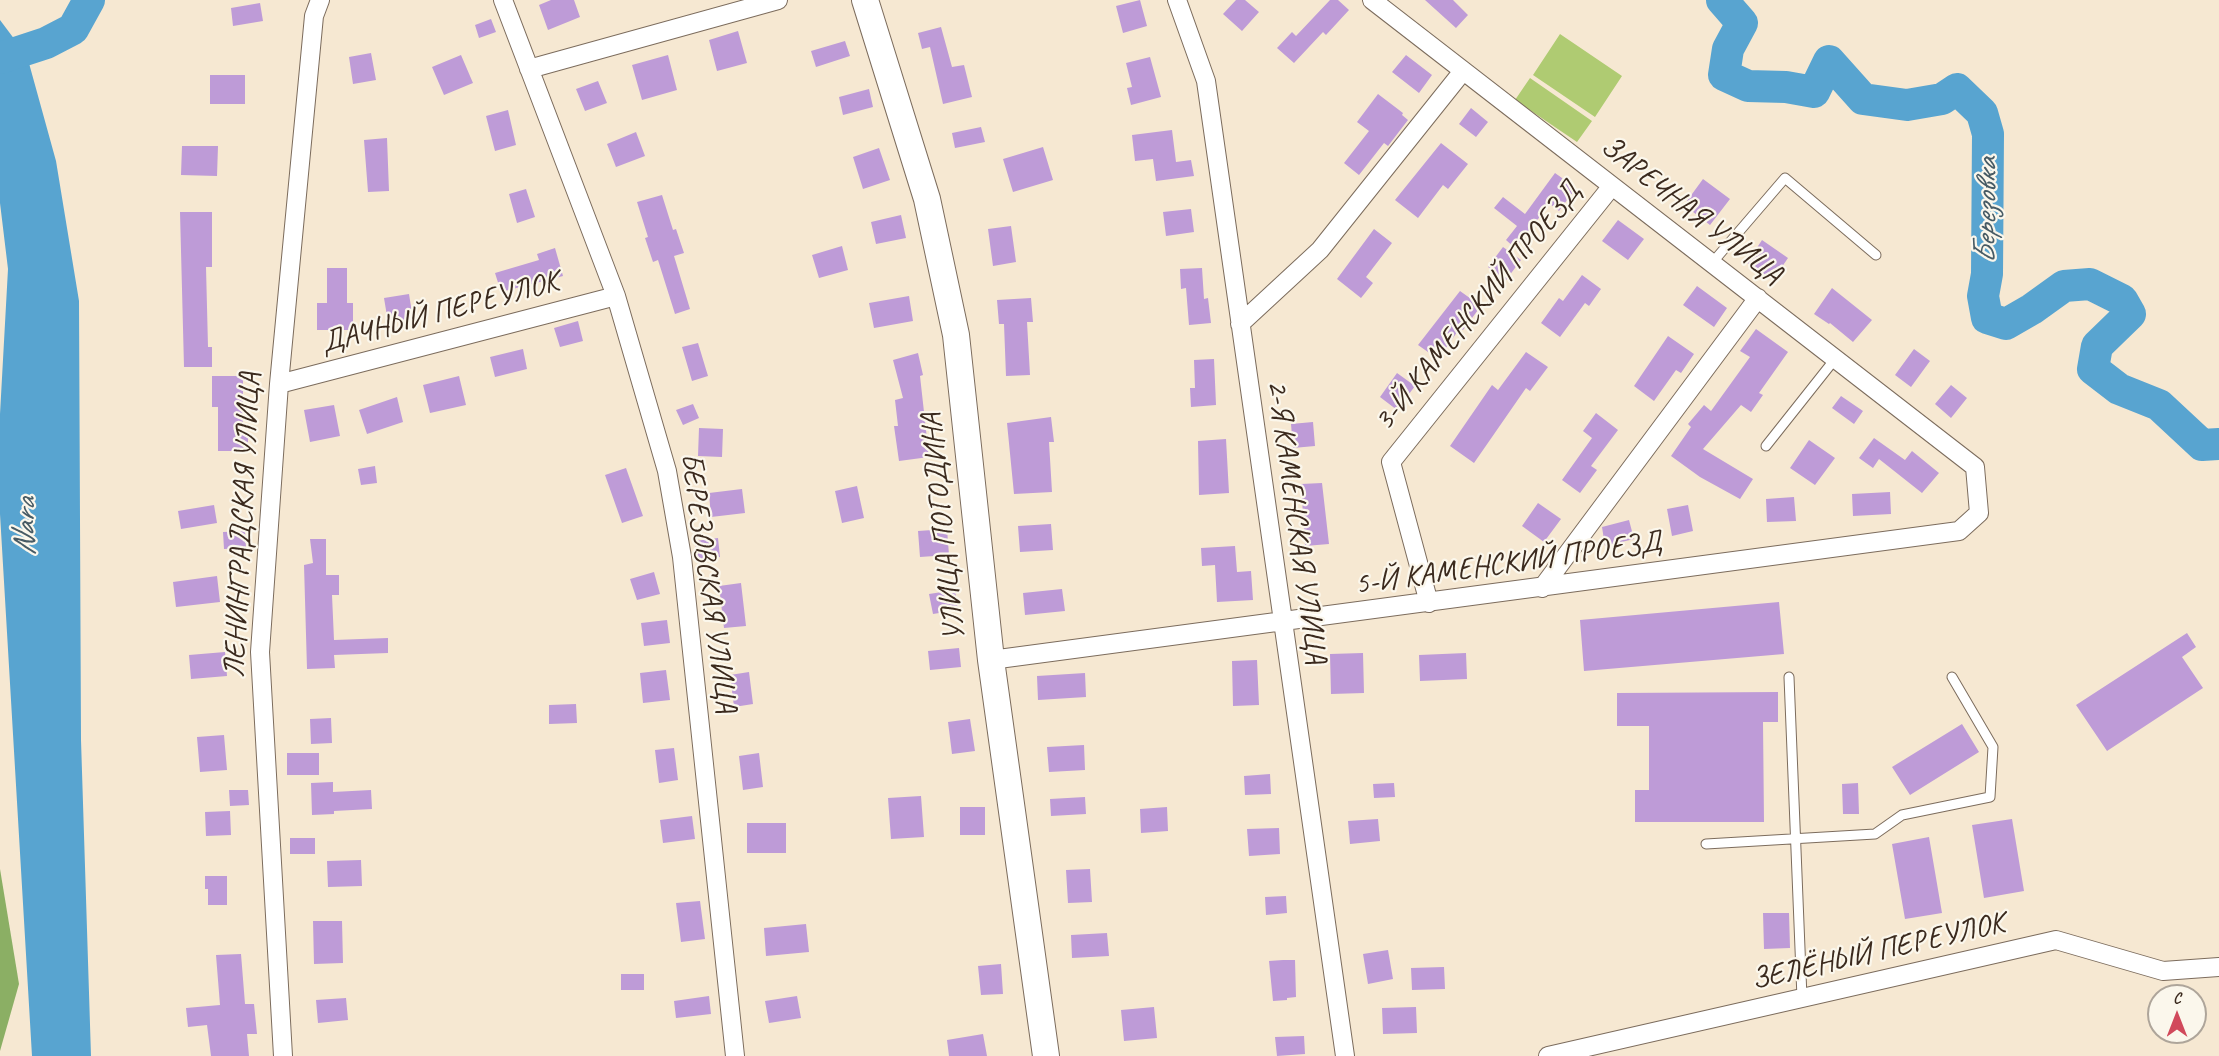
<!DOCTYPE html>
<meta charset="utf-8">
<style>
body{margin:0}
#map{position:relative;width:2219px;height:1056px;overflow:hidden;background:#f6e8d2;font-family:Caveat,sans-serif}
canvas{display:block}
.north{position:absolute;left:2147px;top:984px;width:60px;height:60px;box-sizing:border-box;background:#fbf7ec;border:2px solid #aea59a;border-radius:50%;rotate:0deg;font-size:16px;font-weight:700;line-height:24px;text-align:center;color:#3b2a1e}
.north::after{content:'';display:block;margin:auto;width:21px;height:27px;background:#d1495b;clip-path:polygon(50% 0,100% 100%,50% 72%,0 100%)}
</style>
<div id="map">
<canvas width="2219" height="1056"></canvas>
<div class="north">С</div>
</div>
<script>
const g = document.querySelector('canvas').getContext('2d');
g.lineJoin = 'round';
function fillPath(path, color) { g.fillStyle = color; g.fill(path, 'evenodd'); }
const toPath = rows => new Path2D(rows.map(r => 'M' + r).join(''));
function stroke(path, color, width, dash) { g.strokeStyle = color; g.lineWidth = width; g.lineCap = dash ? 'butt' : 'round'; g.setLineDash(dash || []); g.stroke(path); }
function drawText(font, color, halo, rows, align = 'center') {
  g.font = font + ' Caveat,sans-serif'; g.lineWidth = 4.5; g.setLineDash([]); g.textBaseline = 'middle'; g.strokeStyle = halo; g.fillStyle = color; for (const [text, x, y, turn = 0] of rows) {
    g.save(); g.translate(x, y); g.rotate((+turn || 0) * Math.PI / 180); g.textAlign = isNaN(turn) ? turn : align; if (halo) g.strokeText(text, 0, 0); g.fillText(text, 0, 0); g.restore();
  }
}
fillPath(toPath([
 [1560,34,1622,76,1595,117,1533,75],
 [1530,78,1592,121,1577,142,1515,100]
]), '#afcb72');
fillPath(toPath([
 [0,869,19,984,0,1051]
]), '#8baf64');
fillPath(toPath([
 [0,20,27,56,56,161,79,301,81,740,91,1056,32,1056,0,514,0,414,8,269,0,203]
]), '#58a4d0');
stroke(toPath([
 [1722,0,1742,23,1728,49,1724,75,1748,86,1786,87,1814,92,1829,61,1863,99,1907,105,1942,99,1957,89,1982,113,1988,134,1987,274,1983,296,1987,318,2006,324,2032,309,2064,286,2090,284,2122,300,2130,314,2097,346,2093,369,2119,389,2159,405,2202,445,2219,444],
 [0,58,46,43,73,29,89,0]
]), '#58a4d0', 32);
fillPath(toPath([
 [551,0,574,0,580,17,548,30,539,5],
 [1140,0,1147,26,1123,33,1116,6],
 [1236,0,1245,0,1259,12,1242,31,1223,14],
 [1330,0,1338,0,1349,10,1326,35,1323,32,1294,63,1277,48,1292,32,1296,36],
 [1425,0,1453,0,1468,15,1456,28],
 [260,3,263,21,233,26,231,8],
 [491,19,496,32,479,38,475,25],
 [941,27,952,67,964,65,972,97,943,104,930,47,922,49,918,33],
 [738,31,747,63,717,71,709,40],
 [845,41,850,56,816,67,811,51],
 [371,53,376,80,353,84,349,57],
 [461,55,473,83,444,95,432,67],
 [668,55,677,90,642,100,632,65],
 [1406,55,1432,75,1419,93,1392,72],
 [1150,57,1161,97,1131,105,1127,88,1132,87,1126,63],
 [210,75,245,75,245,104,210,104],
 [598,81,607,103,585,111,576,89],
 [869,89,873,107,843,115,839,97],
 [1378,94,1403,113,1402,115,1408,120,1388,146,1384,143,1359,175,1344,163,1369,131,1357,122],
 [1471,108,1488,122,1476,137,1459,124],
 [508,110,516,145,495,151,486,116],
 [981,127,985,142,955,148,952,133],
 [1172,130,1176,162,1191,160,1194,176,1156,181,1153,159,1135,161,1132,135],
 [636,132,645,156,616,167,607,144],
 [387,138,389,191,368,192,364,140],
 [1441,143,1468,164,1448,189,1443,185,1418,218,1395,200],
 [182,146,218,146,217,176,181,175],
 [1043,147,1053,180,1013,192,1003,159],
 [879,148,890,180,863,189,853,157],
 [1555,173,1576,188,1559,211,1550,204,1515,248,1506,240,1517,226,1494,208,1503,197,1525,214],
 [1703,179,1730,199,1710,225,1684,205],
 [526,189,535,217,517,223,509,194],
 [662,195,673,230,676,229,684,253,674,256,690,309,675,314,658,260,653,262,645,238,648,237,637,202],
 [1191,209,1194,232,1166,236,1163,212],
 [180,212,212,212,212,267,206,267,208,347,212,347,212,367,184,367],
 [901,215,906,238,876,244,871,222],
 [1618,220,1644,239,1628,260,1602,241],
 [1011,226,1016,262,993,266,988,229],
 [1374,229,1392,243,1366,277,1373,283,1361,298,1337,279],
 [1762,240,1788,258,1773,280,1747,263],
 [842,246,848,270,819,278,812,255],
 [1503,247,1521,260,1506,280,1488,267],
 [555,248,563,276,501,292,495,273,539,260,537,254],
 [327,268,347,268,347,303,353,303,353,330,317,330,317,303,327,303],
 [1202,268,1204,299,1208,298,1211,323,1189,325,1186,288,1181,289,1180,269],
 [1582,275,1601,289,1589,306,1585,303,1560,337,1541,323,1559,298,1563,301],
 [1697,286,1727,308,1714,327,1683,305],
 [1832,288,1872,320,1853,342,1830,323,1829,324,1814,314],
 [1460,291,1481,306,1463,330,1460,328,1438,359,1418,345],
 [409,294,413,319,388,322,384,298],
 [909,296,913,321,874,328,869,303],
 [1031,298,1033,322,1027,322,1030,375,1006,376,1004,324,999,324,997,300],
 [578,321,583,341,560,347,554,328],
 [1756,329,1788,352,1759,393,1763,395,1751,412,1741,405,1703,449,1753,479,1740,499,1700,477,1671,456,1691,427,1688,424,1704,405,1711,411,1750,357,1740,351],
 [1668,336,1694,354,1681,373,1676,370,1654,401,1634,386],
 [698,343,708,376,692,381,682,347],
 [523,349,527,369,495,377,490,357],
 [1914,349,1930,361,1911,387,1895,375],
 [1526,352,1548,367,1530,391,1526,388,1474,463,1450,446,1492,385,1498,390],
 [918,353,923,375,920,376,929,457,899,461,894,426,898,426,895,400,903,398,893,360],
 [1214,359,1216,405,1191,407,1190,388,1195,388,1194,360],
 [1397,373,1415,386,1397,410,1380,397],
 [212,376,243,376,243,431,248,431,248,451,218,451,218,407,212,407],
 [459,376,466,405,430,413,423,385],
 [1951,385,1967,398,1951,418,1935,404],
 [1841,396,1863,411,1854,424,1832,408],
 [397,397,403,422,367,434,359,410],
 [693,404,699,418,683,425,676,410],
 [334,405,340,436,310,442,304,410],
 [1596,413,1618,430,1591,466,1597,470,1580,493,1562,480,1592,438,1583,431],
 [1051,417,1054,442,1049,442,1052,492,1014,494,1007,423],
 [1313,422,1315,446,1293,448,1291,424],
 [699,428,723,429,722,457,698,456],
 [1874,438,1905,460,1912,451,1939,473,1922,493,1879,459,1873,468,1859,458],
 [1226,439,1229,493,1199,495,1198,441],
 [1809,440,1835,458,1815,485,1790,468],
 [375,466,377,483,361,485,358,469],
 [626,468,643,516,622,523,605,475],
 [1322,483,1329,544,1305,546,1301,484],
 [857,486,864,518,842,523,835,491],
 [742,489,745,513,711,517,709,493],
 [1890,492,1891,514,1853,516,1852,494],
 [1794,497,1796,521,1767,522,1766,499],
 [1538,503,1561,519,1544,542,1522,526],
 [214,505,217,523,181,529,178,511],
 [1688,505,1693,531,1672,536,1667,509],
 [1629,520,1634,539,1605,546,1602,527],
 [1051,524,1053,550,1020,552,1018,526],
 [947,529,949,555,920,557,918,531],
 [245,531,246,548,224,549,223,532],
 [718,538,720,557,697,560,695,541],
 [310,539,326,539,326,575,339,575,339,595,332,595,334,640,388,638,388,653,334,655,335,668,307,669,304,565,313,563],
 [1235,546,1237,572,1251,571,1253,600,1217,602,1215,565,1202,566,1201,548],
 [654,572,660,594,637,600,630,579],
 [217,576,220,602,176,607,173,582],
 [741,583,746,626,724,628,719,586],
 [1062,589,1065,611,1025,615,1023,593],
 [955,590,958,610,933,614,929,594],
 [1779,602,1784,654,1584,671,1580,620],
 [667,620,670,643,644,646,641,623],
 [2187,633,2196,647,2182,657,2203,688,2107,751,2076,705],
 [959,648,961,667,930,670,928,651],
 [225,652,227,676,191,679,189,655],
 [1363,653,1364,693,1331,694,1330,654],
 [1466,653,1467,679,1420,681,1419,655],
 [1257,660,1259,705,1233,706,1232,661],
 [666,670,670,700,643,703,640,673],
 [749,672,753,704,734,707,730,675],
 [1085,673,1086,697,1038,700,1037,676],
 [1778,692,1778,722,1763,722,1764,822,1635,822,1635,790,1649,790,1649,726,1617,726,1617,693],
 [576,704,577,723,549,724,549,705],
 [331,718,332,743,311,744,310,719],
 [970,719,975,751,952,754,948,722],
 [1962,724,1979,752,1910,795,1892,767],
 [224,735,227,770,200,772,197,737],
 [1084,745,1085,770,1049,772,1047,747],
 [674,748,678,780,659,783,655,750],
 [287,753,319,753,319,775,287,775],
 [759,753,763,787,743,790,739,756],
 [1270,774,1271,794,1245,795,1244,776],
 [333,782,333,792,371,790,372,809,334,811,334,814,312,815,311,783],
 [1394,783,1395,797,1374,798,1373,784],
 [1858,783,1859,814,1843,814,1842,784],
 [229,790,248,790,249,805,230,806],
 [921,796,924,837,891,839,888,798],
 [1085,797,1086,814,1051,816,1050,799],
 [960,807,985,807,985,835,960,835],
 [1167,807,1168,831,1141,833,1140,809],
 [230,811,231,835,206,836,205,812],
 [692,816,695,839,663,843,660,820],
 [1378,819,1380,841,1350,844,1348,821],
 [2012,819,2024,891,1984,898,1972,825],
 [747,823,786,823,786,853,747,853],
 [1279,828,1280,854,1249,856,1247,829],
 [1929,837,1942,913,1905,919,1892,844],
 [290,838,315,838,315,854,290,854],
 [361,860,362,886,328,887,327,861],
 [1090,869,1092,902,1068,903,1066,870],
 [205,876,227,876,227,905,208,905,208,889,205,889],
 [1286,896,1287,913,1266,915,1265,897],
 [700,901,705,939,681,942,676,903],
 [1763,913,1789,913,1790,948,1764,949],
 [313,921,342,921,343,963,314,964],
 [806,924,809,952,766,956,764,928],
 [1107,933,1109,956,1072,958,1071,935],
 [1388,950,1393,979,1368,984,1363,954],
 [241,954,245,1004,254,1004,257,1034,247,1034,249,1056,211,1056,207,1025,188,1027,186,1008,220,1005,216,955],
 [1283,960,1295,960,1296,997,1287,998,1287,1000,1273,1001,1269,961],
 [1001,964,1003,994,981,995,978,966],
 [1444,967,1445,989,1412,990,1411,968],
 [621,974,644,974,644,990,621,990],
 [709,996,711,1014,676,1018,674,1001],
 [797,996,801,1018,769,1023,765,1001],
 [346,998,348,1020,318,1023,316,1000],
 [1154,1007,1157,1038,1124,1041,1121,1010],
 [1416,1007,1417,1033,1383,1034,1382,1008],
 [983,1034,987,1056,949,1056,947,1040],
 [1304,1036,1305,1054,1277,1056,1275,1037]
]), '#be9bd7');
const lane = toPath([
 [1712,263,1785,178,1876,255],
 [1766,446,1835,359],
 [1789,677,1802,998],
 [1706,844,1875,834,1902,815,1990,797,1993,747,1952,677]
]);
const street = toPath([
 [503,0,616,296,667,471,682,557,735,1056],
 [1177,0,1206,81,1345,1056],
 [529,69,778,0],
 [1240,324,1320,250,1463,71],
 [279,384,616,296],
 [1542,588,1758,298],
 [1429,603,1391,462,1612,186],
 [991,660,1959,531,1979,513,1975,467,1372,0],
 [283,1056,260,652,279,384,314,16,320,0],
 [1548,1056,2056,940,2163,971,2219,967]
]);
const secondary = toPath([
 [865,0,927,199,956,335,991,660,1046,1056]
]);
stroke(lane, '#7c6c5d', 11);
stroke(street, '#7c6c5d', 20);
stroke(secondary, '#7c6c5d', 28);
stroke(lane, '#fff', 9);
stroke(street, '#fff', 18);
stroke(secondary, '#fff', 26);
drawText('30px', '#3b2a1e', '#fbf7ec', [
 ["ЗАРЕЧНАЯ УЛИЦА",1691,211,38],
 ["3-Й КАМЕНСКИЙ ПРОЕЗД",1478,307,-51],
 ["ДАЧНЫЙ ПЕРЕУЛОК",440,313,-15],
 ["2-Я КАМЕНСКАЯ УЛИЦА",1296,522,82],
 ["ЛЕНИНГРАДСКАЯ УЛИЦА",243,525,-87],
 ["УЛИЦА ПОГОДИНА",944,527,-96],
 ["5-Й КАМЕНСКИЙ ПРОЕЗД",1508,564,-8],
 ["БЕРЕЗОВСКАЯ УЛИЦА",708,583,82],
 ["ЗЕЛЁНЫЙ ПЕРЕУЛОК",1878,952,-13]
]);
drawText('italic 32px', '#475b65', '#fbf7ec', [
 ["Березовка",1987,211,-89],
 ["Nara",26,527,-89]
]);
</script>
